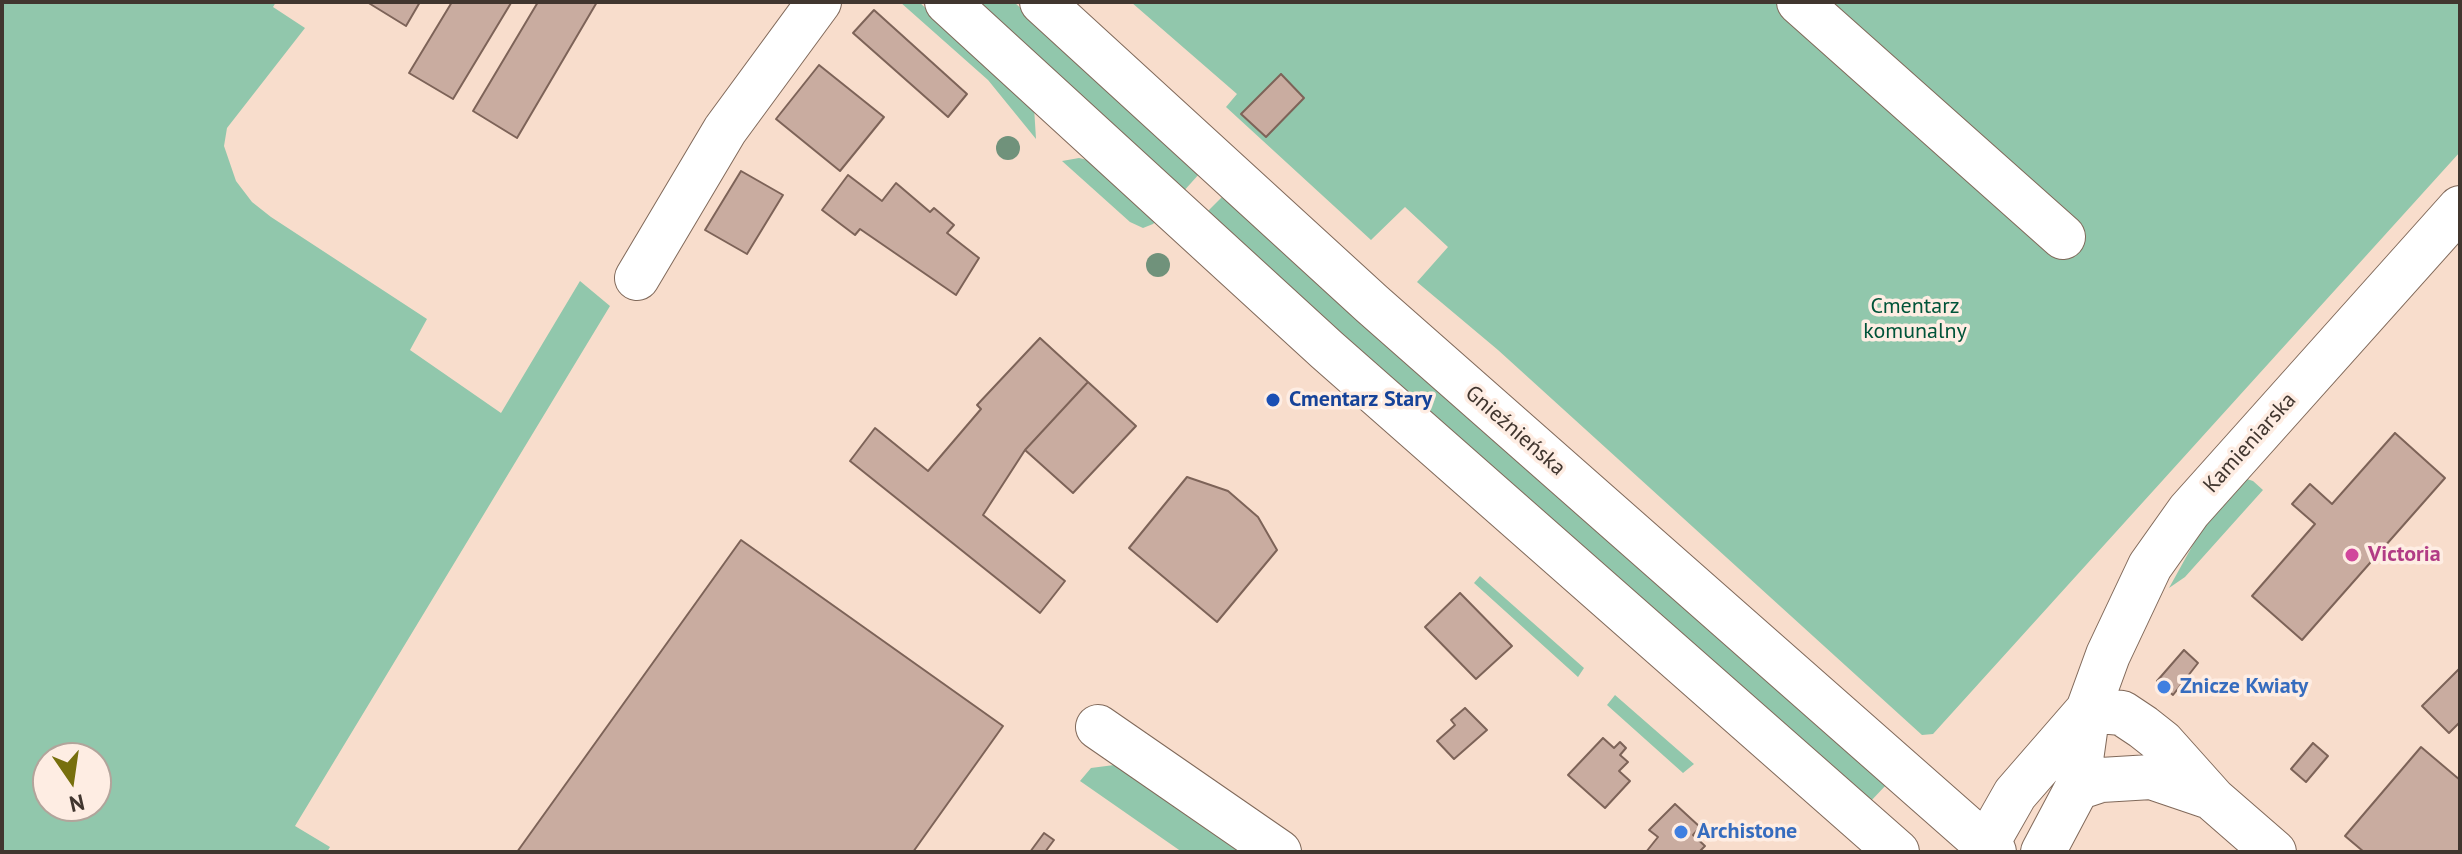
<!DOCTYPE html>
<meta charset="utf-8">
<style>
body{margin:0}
#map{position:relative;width:2462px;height:854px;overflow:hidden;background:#f8ddcc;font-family:"PT Sans",sans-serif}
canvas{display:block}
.frame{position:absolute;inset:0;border:4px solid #41362f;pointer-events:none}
.north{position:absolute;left:32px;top:742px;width:80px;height:80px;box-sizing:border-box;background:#feede3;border:2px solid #b2a49b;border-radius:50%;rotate:167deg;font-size:22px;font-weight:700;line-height:32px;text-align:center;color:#41362f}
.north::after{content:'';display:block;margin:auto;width:28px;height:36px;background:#776f0d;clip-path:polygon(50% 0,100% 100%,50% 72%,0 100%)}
</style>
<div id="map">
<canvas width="2462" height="854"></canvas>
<div class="frame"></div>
<div class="north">N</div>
</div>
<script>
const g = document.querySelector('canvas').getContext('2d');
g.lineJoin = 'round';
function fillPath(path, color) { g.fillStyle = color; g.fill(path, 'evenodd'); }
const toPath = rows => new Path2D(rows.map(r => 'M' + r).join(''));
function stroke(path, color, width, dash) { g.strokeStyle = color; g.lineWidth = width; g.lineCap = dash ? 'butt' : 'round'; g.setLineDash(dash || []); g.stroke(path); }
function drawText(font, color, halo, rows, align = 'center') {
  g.font = font + ' "PT Sans",sans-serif'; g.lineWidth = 7; g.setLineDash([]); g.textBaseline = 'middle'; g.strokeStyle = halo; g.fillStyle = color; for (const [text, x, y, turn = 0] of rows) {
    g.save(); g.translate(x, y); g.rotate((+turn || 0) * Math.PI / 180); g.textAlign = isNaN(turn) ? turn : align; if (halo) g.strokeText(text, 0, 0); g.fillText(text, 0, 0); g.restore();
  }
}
fillPath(toPath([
 [2,2,276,2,273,7,305,28,227,128,224,146,236,181,252,202,271,217,427,319,410,350,501,413,580,281,610,306,295,826,330,847,327,852,2,852],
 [48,758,96,758,96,806,48,806],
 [900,2,919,2,1034,107,1036,139,988,80],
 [975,2,1014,2,1200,173,1182,193],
 [1131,2,2460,2,2460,152,1933,734,1922,735,1498,350,1417,282,1448,247,1405,207,1371,240,1226,107,1237,94],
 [1079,158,1092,161,1157,220,1153,224,1143,228,1130,222,1062,161],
 [1224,195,1887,784,1869,803,1205,214],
 [2244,478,2253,481,2263,490,2185,577,2169,588,2200,532],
 [1480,576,1584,668,1578,677,1474,583],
 [1615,695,1694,764,1683,773,1607,705],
 [1114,765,1125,768,1251,852,1182,852,1080,781,1091,768]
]), '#91c7ac');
const building = toPath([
 [367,2,420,2,406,26,367,2],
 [452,2,511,3,453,99,409,73,452,2],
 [538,2,597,2,517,138,473,111,538,2],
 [874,10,967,94,948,117,853,33,874,10],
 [819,65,884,117,840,171,776,119,819,65],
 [1281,74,1304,98,1266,137,1241,114,1281,74],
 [741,171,783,195,747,254,705,230,741,171],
 [848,175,882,201,896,183,930,212,934,208,954,225,947,233,979,258,956,295,860,229,855,235,822,210,848,175],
 [1040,338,1088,382,1025,450,983,515,1065,581,1040,613,850,461,875,428,928,471,981,409,977,405,1040,338],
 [1088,382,1136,426,1073,493,1025,450,1088,382],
 [2395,433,2445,478,2302,640,2252,596,2315,524,2292,504,2310,484,2332,504,2395,433],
 [1187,477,1228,491,1258,517,1277,550,1217,622,1129,548,1187,477],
 [741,540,1003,726,913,852,517,852,741,540],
 [1460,593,1512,646,1476,679,1425,627,1460,593],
 [2184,650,2198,663,2173,695,2157,681,2184,650],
 [2460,668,2460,722,2449,733,2422,706,2460,668],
 [1465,708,1487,730,1454,759,1437,741,1455,725,1451,720,1465,708],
 [1603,738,1614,748,1620,742,1626,748,1620,755,1628,762,1619,771,1630,781,1605,808,1568,775,1603,738],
 [2313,743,2328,756,2306,782,2291,769,2313,743],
 [2421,747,2460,780,2460,852,2364,852,2345,836,2421,747],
 [1675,804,1700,827,1693,835,1705,846,1699,852,1646,852,1658,837,1649,830,1675,804],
 [1044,833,1054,840,1045,852,1030,852,1044,833]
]);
fillPath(building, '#c9aca0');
stroke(building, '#7d6358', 2);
const minor = toPath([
 [1799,2,2063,237],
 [637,278,725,130,819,2],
 [2088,710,2122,713,2143,727,2162,742,2213,799,2274,852],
 [1098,727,1279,852],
 [2077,788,2101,780,2151,777,2207,796],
 [1982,852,2015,794,2088,710],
 [2043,852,2077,788,2088,710,2108,655,2150,566,2189,511,2460,208]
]);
const major = toPath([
 [947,2,1327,350,1897,852],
 [1042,2,1372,304,1994,852]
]);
stroke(minor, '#80695a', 46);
stroke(major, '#80695a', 46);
stroke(minor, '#fff', 44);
stroke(major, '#fff', 44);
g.fillStyle = '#70927b';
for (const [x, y] of [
 [1008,148],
 [1158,265]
]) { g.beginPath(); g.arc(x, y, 12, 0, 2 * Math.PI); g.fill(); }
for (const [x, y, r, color] of [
 [1273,400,8,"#1a4fb4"],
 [2352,555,8,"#d1479c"],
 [2164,687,8,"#3f7fe0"],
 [1681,832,8,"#3f7fe0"]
]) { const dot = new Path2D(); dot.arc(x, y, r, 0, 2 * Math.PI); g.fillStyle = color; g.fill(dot); stroke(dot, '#feede3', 3); }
drawText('22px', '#005439', '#feede3', [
 ["Cmentarz",1915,307],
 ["komunalny",1915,332]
]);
drawText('bold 22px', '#164399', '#feede3', [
 ["Cmentarz Stary",1289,400]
], 'left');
drawText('22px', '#41362f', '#feede3', [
 ["Gnieźnieńska",1515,431,41],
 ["Kamieniarska",2250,443,-48]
]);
drawText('bold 22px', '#b23c85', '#feede3', [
 ["Victoria",2368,555]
], 'left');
drawText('bold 22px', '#366cbe', '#feede3', [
 ["Znicze Kwiaty",2180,687],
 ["Archistone",1697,832]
], 'left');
</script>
